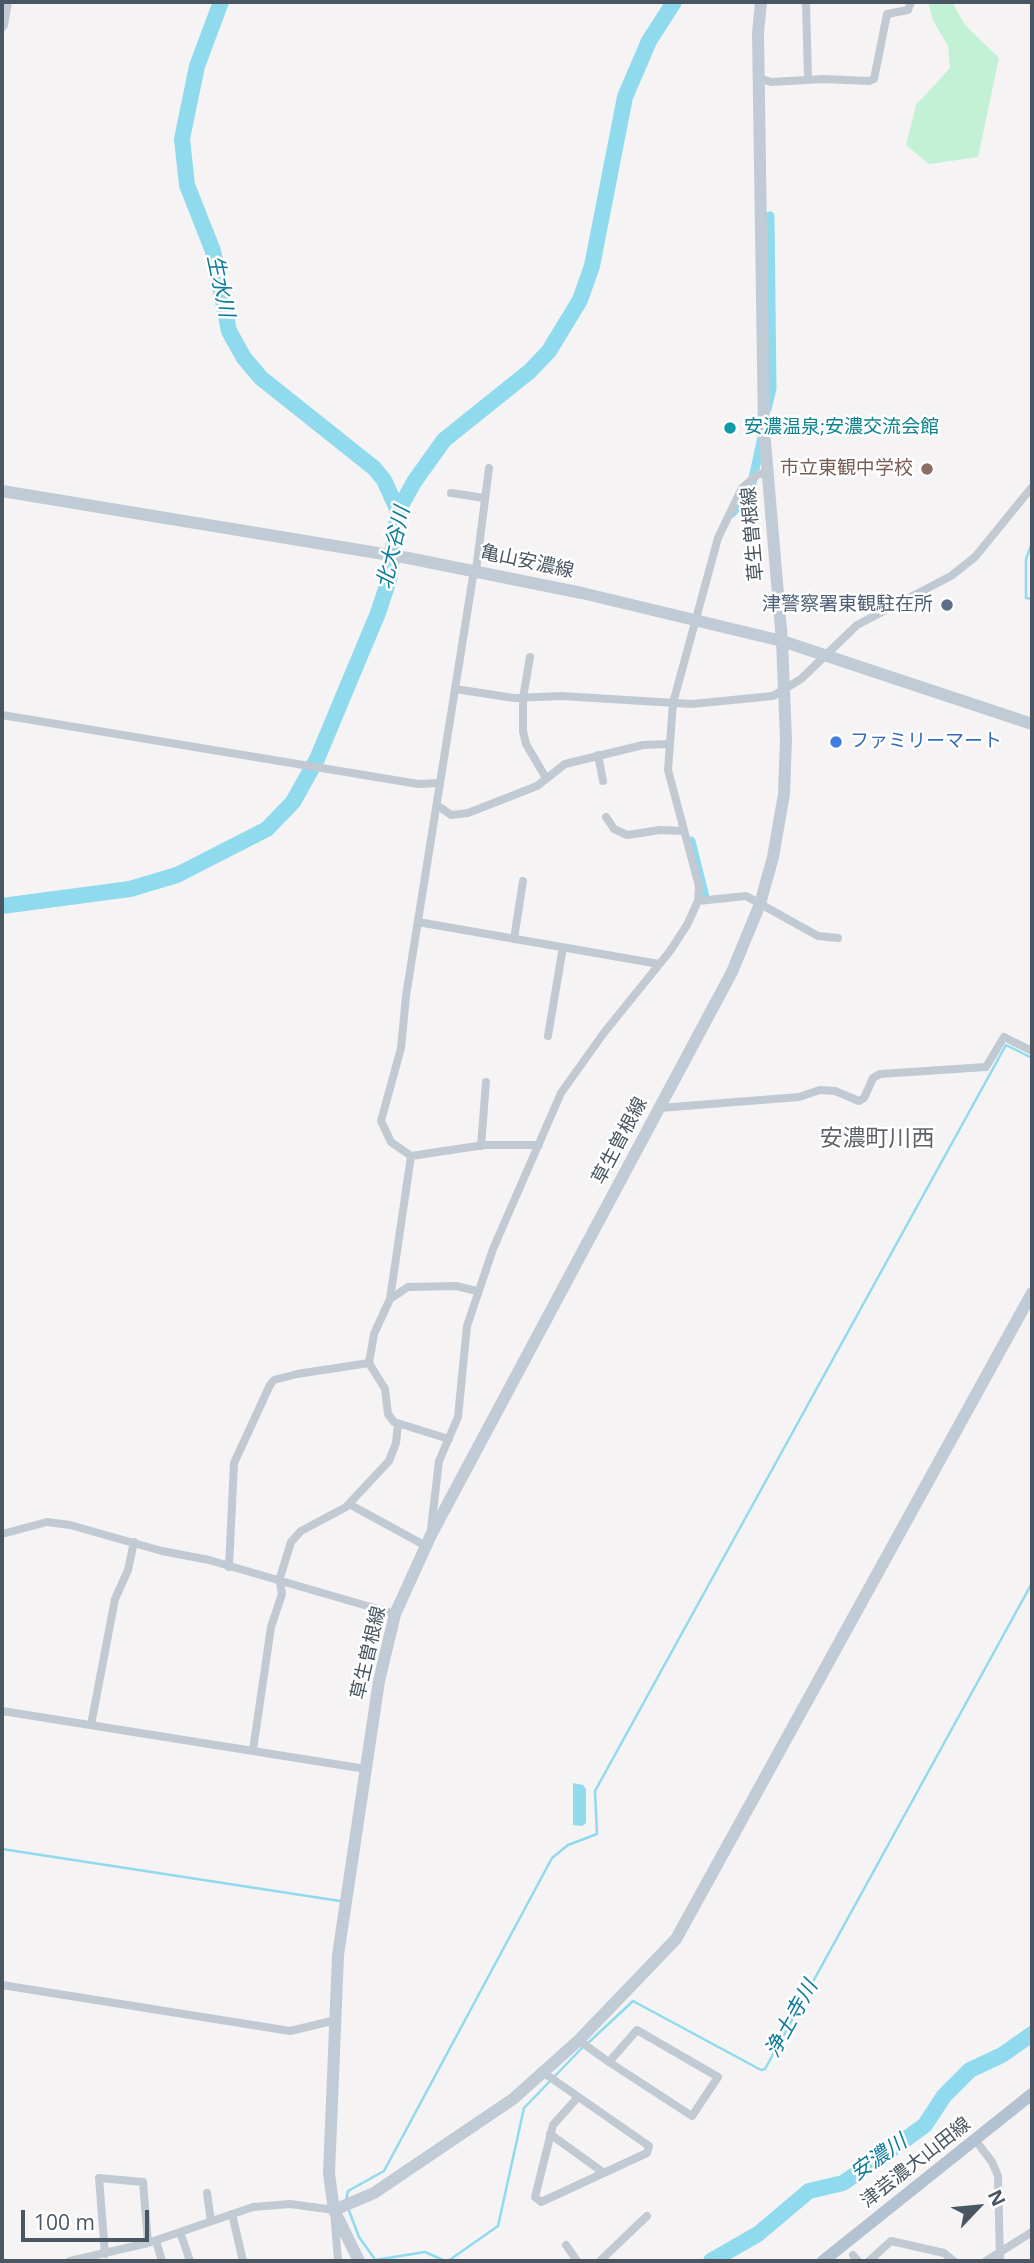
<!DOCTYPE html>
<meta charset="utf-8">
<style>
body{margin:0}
#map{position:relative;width:1034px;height:2263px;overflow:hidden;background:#f5f3f3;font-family:"Open Sans",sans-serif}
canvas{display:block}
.frame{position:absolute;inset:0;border:4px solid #4a5661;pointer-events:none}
.north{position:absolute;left:943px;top:2172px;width:70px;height:70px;-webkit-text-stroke:5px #fff;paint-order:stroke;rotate:64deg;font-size:19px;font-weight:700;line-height:28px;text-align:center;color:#4a5661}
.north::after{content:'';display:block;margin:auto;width:24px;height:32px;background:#4a5661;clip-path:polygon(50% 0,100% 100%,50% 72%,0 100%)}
.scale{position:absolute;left:21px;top:2210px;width:128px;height:32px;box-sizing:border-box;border:4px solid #4a5661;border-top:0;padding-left:9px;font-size:21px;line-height:24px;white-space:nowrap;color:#4a5661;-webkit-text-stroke:5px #fff;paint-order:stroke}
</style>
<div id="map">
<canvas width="1034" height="2263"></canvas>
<div class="frame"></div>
<div class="north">N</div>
<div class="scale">100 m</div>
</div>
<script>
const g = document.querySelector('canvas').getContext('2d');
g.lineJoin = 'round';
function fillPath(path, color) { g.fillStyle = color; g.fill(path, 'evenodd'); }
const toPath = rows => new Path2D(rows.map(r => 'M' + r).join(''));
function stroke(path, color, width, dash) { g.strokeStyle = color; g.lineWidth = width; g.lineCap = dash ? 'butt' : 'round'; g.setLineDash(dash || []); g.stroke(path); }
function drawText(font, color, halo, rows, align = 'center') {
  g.font = font + ' "Open Sans","Noto Sans JP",sans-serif'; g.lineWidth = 5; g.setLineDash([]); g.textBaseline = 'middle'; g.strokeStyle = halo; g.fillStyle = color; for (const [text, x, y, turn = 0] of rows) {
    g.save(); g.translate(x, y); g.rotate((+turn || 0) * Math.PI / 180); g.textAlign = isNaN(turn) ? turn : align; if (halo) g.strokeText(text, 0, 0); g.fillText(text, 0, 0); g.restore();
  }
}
fillPath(toPath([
 [928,2,952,2,965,25,999,58,978,157,929,164,906,145,916,105,950,68,948,46,933,20]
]), '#c3f1d5');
fillPath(toPath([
 [573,1783,583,1785,586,1789,586,1823,582,1826,573,1825]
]), '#90daee');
stroke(toPath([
 [1032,543,1026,559,1026,598,1032,599],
 [2,1849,340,1901],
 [588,2043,633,2001,761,2070,765,2069,1032,1583],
 [346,2201,348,2191,384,2171,552,1858,568,1845,597,1834,595,1791,1006,1045,1032,1058],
 [348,2208,359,2237,374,2258],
 [369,2261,425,2252,445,2261],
 [448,2261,498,2226,524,2108,583,2047]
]), '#90daee', 2.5);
stroke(toPath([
 [767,409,772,389,770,216],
 [732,513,750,492,762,437],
 [691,841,705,897]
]), '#90daee', 9);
stroke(toPath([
 [221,2,197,66,182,139,187,185,213,251,229,331,244,358,261,378,374,468,384,480,398,511],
 [2,906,130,889,177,875,267,829,293,802,317,759,378,613,389,580,398,511,414,482,444,440,530,371,549,351,580,300,592,266,625,97,649,41,674,2],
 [711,2261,758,2234,809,2191,843,2183,895,2147,925,2125,944,2096,970,2070,1002,2055,1032,2034]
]), '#90daee', 16);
stroke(toPath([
 [806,2,808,79],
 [759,78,771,82,823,79,869,81,874,79,887,14,908,10,911,2],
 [451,493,485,498],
 [474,570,406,996,401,1048,381,1121,391,1142,411,1156,484,1145,539,1145],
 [476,570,489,468],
 [530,657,523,698,523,731,526,744,546,778],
 [455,689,514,698,561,696,692,704,773,696,801,679,857,625,951,576,975,557,1032,487],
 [2,715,418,784,439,783],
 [598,755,603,781],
 [437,805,451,815,468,813,537,786,565,764,643,745,669,744],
 [606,817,614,829,627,835,660,830,684,831],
 [698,901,746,896,818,936,838,938],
 [418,922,659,964],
 [514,939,523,881],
 [548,1036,563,947],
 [660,1108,799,1097,820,1090,835,1091,859,1101,864,1098,873,1078,880,1074,986,1067,1004,1037,1032,1051],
 [481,1146,486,1082],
 [411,1156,390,1299,374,1334,369,1363,385,1389,388,1414,394,1422,449,1439],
 [390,1299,408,1287,456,1286,477,1291],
 [349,1504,426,1546],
 [431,1529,439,1461,458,1417,467,1326,493,1249,561,1093,603,1034,670,951,687,925,698,901,699,886,668,770,673,703,718,538,742,488,757,475,767,472],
 [2,1534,47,1522,70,1525,162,1551,209,1560,395,1614],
 [229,1567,234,1463,270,1385,274,1380,297,1374,369,1363],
 [279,1581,291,1542,301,1531,346,1507,389,1461,396,1443,398,1424],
 [2,1711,366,1769],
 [91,1725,115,1599,128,1570,134,1542],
 [253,1750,271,1627,282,1594,280,1582],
 [2,1985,290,2031,336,2020],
 [579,2040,592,2050,609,2062,692,2116,718,2077,637,2030,609,2062],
 [544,2073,649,2146,647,2153,541,2202,535,2197,553,2125,578,2097],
 [550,2134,604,2173],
 [976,2141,992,2162,998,2176,1000,2261],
 [207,2193,211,2221],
 [232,2214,243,2261],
 [180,2232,190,2261],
 [156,2241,162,2261],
 [566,2245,577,2261],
 [105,2254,99,2178,143,2182,148,2243],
 [853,2255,858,2261],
 [70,2261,148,2243,253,2207,290,2204,334,2210,338,2261],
 [600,2261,647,2216],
 [869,2261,891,2241,944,2253,954,2261],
 [986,2261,1032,2232]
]), '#c1cad2', 8);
stroke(toPath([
 [2,25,6,2],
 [2,491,408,558,582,593,782,641,1032,724],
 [334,2210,374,2193,513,2099,579,2040,676,1939,1032,1293],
 [359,2261,334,2210,329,2174,338,1955,379,1681,395,1614,431,1535,732,972,760,904,773,857,784,794,786,739,782,641,764,430,758,33,761,2]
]), '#c1cbd6', 12);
stroke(toPath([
 [823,2261,1032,2094]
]), '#b3c2d1', 12);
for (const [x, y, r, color] of [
 [730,428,7,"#0f9aa8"],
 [927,469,7,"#8d6e63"],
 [947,605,7,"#5c6f8a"],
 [836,742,7,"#3f7fe0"]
]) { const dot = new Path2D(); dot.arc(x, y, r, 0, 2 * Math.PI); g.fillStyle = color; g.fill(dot); stroke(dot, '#fff', 2.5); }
drawText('19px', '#0d838f', '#fff', [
 ["安濃温泉;安濃交流会館",744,428]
], 'left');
drawText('19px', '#785e54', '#fff', [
 ["市立東観中学校",913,469]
], 'right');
drawText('19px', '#4a5661', '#fff', [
 ["草生曽根線",753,534,-95],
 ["亀山安濃線",527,562,12],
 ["草生曽根線",620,1141,-62],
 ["草生曽根線",369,1653,-77],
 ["津芸濃大山田線",916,2163,-38]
]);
drawText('19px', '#4e5e75', '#fff', [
 ["津警察署東観駐在所",933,605]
], 'right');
drawText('19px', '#366cbe', '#fff', [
 ["ファミリーマート",850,742]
], 'left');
drawText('italic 21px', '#0c7c9b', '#fff', [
 ["生水川",220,286,78],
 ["北大谷川",394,548,-77],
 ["浄土寺川",792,2019,-61],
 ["安濃川",879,2158,-35]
]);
drawText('23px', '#5f6368', '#fff', [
 ["安濃町川西",877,1139]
]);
</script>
